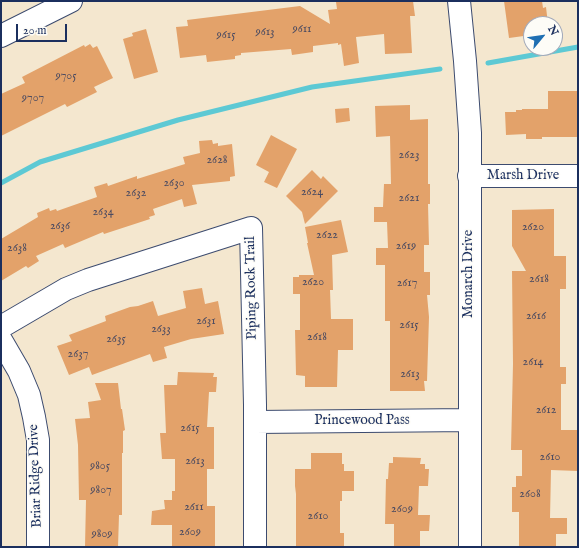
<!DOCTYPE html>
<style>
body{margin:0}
#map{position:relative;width:579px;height:548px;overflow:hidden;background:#f4e7cf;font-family:"IM FELL English",serif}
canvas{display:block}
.frame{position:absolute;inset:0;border:2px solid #1b2f5e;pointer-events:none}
.north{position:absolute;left:523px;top:16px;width:40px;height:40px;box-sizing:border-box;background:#fdfcf7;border:1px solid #a3aaba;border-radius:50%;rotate:61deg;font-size:11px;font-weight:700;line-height:16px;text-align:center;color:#1b2f5e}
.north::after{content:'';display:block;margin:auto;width:14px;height:18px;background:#1f6fb2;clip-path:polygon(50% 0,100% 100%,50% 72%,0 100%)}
.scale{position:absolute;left:16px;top:24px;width:51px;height:18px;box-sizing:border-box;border:2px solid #1b2f5e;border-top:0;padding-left:5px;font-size:12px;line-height:14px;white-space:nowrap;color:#1b2f5e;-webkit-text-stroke:3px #fdfcf7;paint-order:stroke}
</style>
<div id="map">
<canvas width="579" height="548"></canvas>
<div class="frame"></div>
<div class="north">N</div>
<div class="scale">20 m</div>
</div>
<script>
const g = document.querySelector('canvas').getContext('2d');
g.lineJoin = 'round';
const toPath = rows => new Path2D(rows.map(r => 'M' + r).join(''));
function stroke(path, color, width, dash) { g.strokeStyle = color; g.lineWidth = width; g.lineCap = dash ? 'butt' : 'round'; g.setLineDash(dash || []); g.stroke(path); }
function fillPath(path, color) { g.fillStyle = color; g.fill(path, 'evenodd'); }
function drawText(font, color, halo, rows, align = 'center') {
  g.font = font + ' "IM FELL English",serif'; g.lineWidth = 3; g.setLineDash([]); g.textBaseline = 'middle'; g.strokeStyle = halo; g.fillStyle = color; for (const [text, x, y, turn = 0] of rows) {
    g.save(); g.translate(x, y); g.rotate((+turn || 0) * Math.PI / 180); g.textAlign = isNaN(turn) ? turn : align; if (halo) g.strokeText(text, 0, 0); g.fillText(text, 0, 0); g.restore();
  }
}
stroke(toPath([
 [488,63,578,47],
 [1,183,40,162,178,120,312,87,440,69]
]), '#5dc9d4', 5);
fillPath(toPath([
 [345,1,413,1,415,16,410,16,412,53,385,54,384,34,356,37,359,63,344,66,341,44,338,45,338,43,313,46,313,52,292,55,291,49,241,53,241,55,235,56,235,59,207,62,206,55,180,58,176,27,188,26,187,20,300,6,330,24,328,10,337,9,336,2],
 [504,1,542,1,543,8,546,7,548,24,531,24,531,35,509,38],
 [146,29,158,72,134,79,123,39,133,36,132,33],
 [90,44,93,48,97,46,113,78,94,87,97,92,67,107,65,104,1,136,1,94,25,83,22,77,84,45,85,47],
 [548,91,578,91,578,137,542,137,542,139,526,139,526,134,506,135,505,112,516,112,516,110,522,110,522,109,548,109],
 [410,105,410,120,428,119,428,184,430,184,430,204,428,204,429,245,424,245,424,272,430,272,430,295,427,295,429,317,427,381,424,381,425,391,390,391,390,321,385,321,385,265,376,265,376,248,388,248,387,222,374,222,374,207,383,207,384,184,391,184,390,136,376,137,375,106],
 [349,108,350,121,336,123,335,109],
 [271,135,297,149,277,188,264,182,269,172,256,165],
 [212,140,213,144,218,143,218,146,232,144,235,176,230,177,230,181,192,185,197,204,184,207,182,199,153,209,155,215,149,217,150,219,104,234,103,232,65,248,63,244,36,256,39,261,28,268,26,266,1,281,1,239,38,217,37,213,49,208,50,211,56,209,57,211,97,197,94,187,107,183,108,186,137,176,137,179,185,164,183,157,200,153,199,141],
 [312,170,321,179,323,176,338,191,305,224,302,212,286,196],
 [554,209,554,256,566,256,566,289,560,289,560,367,566,367,566,384,561,384,561,430,578,430,578,471,551,470,550,518,567,518,567,534,556,534,556,547,519,547,519,512,512,512,512,487,516,487,516,476,522,476,522,450,511,450,513,364,512,271,526,271,512,246,512,210],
 [341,220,348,252,332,255,333,290,330,290,331,319,353,319,353,350,338,350,337,387,305,387,305,376,296,375,295,330,300,330,300,294,293,294,293,277,299,277,299,275,314,275,307,243,308,243,305,227],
 [202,288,205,304,218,301,224,334,191,339,164,347,167,358,153,362,150,354,92,375,89,367,69,375,57,346,72,341,69,335,106,321,105,316,130,307,138,306,153,301,158,316,186,308,183,291],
 [178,372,214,373,213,377,217,377,216,392,209,392,207,427,214,427,214,469,207,469,207,506,215,506,215,547,172,547,172,525,151,525,152,511,165,509,164,500,172,500,172,491,175,491,175,459,162,459,160,433,166,433,164,385,177,385],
 [95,383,118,383,121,409,122,409,125,430,123,431,123,453,122,453,122,515,119,515,118,547,85,547,86,500,79,500,78,445,75,419,90,418,88,402,101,400],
 [311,453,342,453,342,464,344,464,344,471,354,471,354,491,342,491,342,501,340,501,340,533,344,533,344,547,296,547,296,494,295,486,295,469,311,469],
 [393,457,421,458,420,464,425,464,425,469,429,469,428,486,419,486,418,515,430,515,429,531,420,531,420,547,394,547,394,524,385,524,386,479,388,479,389,463,393,463]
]), '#e3a26a');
const minor = toPath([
 [459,1,465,61,470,133,470,547],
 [1,36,71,1],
 [469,176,578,176],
 [1,327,66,289,88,280,251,228,255,405,255,547],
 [1,340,19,371,29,395,34,417,38,440,38,547],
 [255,422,470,420]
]);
stroke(minor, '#3c4b6f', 24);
stroke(minor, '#fff', 22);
drawText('12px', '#4d4c61', null, [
 ["9611",302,30],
 ["9613",265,33],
 ["9615",226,36],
 ["9705",66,77],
 ["9707",33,99],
 ["2623",409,156],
 ["2628",217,161],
 ["2630",174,184],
 ["2624",312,193],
 ["2632",136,194],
 ["2621",409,199],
 ["2634",103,213],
 ["2636",60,227],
 ["2620",533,228],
 ["2622",327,236],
 ["2619",406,247],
 ["2638",17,249],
 ["2618",539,280],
 ["2620",313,283],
 ["2617",407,284],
 ["2616",536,317],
 ["2631",206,322],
 ["2615",409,326],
 ["2633",161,330],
 ["2618",317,338],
 ["2635",116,340],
 ["2637",78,355],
 ["2614",533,363],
 ["2613",410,375],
 ["2612",546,411],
 ["2615",190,429],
 ["2610",550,458],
 ["2613",195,462],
 ["9805",100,467],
 ["9807",101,491],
 ["2608",530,495],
 ["2611",194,508],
 ["2609",402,510],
 ["2610",318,517],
 ["2609",190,533],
 ["9809",102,535]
]);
drawText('14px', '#1b2f5e', '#fdfcf7', [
 ["Marsh Drive",523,176],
 ["Monarch Drive",469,274,-90],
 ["Piping Rock Trail",252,288,-91],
 ["Princewood Pass",362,421],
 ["Briar Ridge Drive",36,476,-92]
]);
</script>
